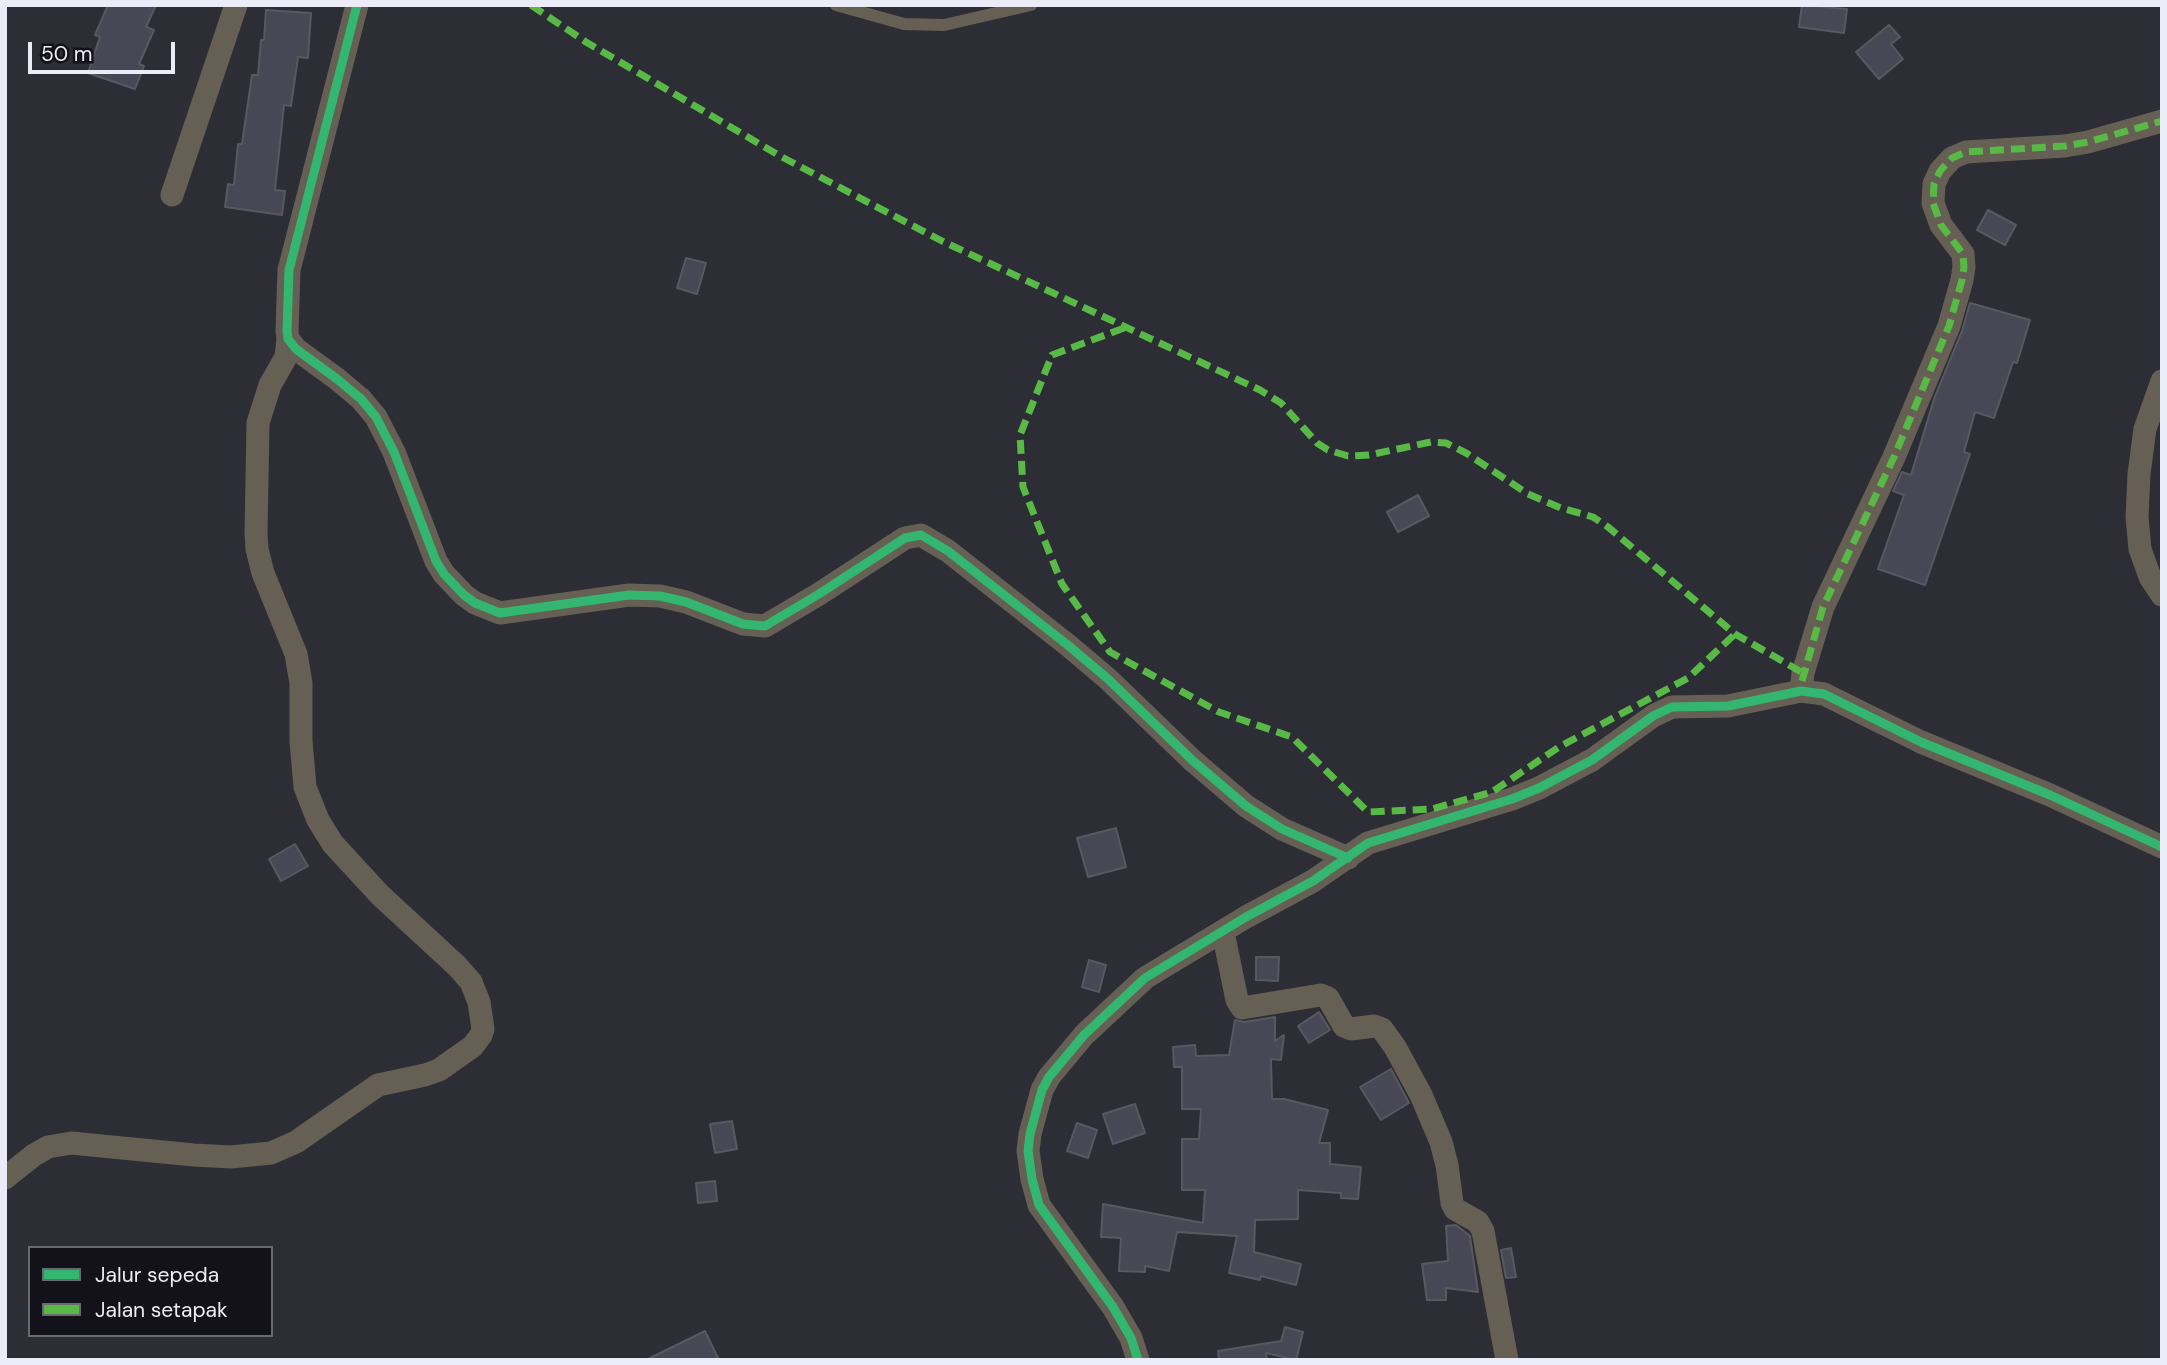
<!DOCTYPE html>
<style>
body{margin:0}
#map{position:relative;width:2167px;height:1365px;overflow:hidden;background:#2d2d36;font-family:"DM Sans",sans-serif}
canvas{display:block}
.frame{position:absolute;inset:0;border:7px solid #ebecf8;pointer-events:none}
.legend{position:absolute;left:28px;top:1246px;width:245px;height:91px;box-sizing:border-box;background:#13121a;border:2px solid #696973;margin:0;padding:9px 12px;list-style:none;font-size:21px;color:#ebecf8}
.legend li{display:flex;align-items:center;gap:14px;height:35px}
.legend b{width:35px;border:2px solid #696973}
.scale{position:absolute;left:28px;top:42px;width:147px;height:32px;box-sizing:border-box;border:4px solid #ebecf8;border-top:0;padding-left:9px;font-size:21px;line-height:24px;white-space:nowrap;color:#ebecf8;-webkit-text-stroke:5px #13121a;paint-order:stroke}
</style>
<div id="map">
<canvas width="2167" height="1365"></canvas>
<div class="frame"></div>
<ul class="legend">
<li><b style="height:9px;background:#33b770"></b>Jalur sepeda</li>
<li><b style="height:9px;background:#58b947"></b>Jalan setapak</li>
</ul>
<div class="scale">50 m</div>
</div>
<script>
const g = document.querySelector('canvas').getContext('2d');
g.lineJoin = 'round';
function fillPath(path, color) { g.fillStyle = color; g.fill(path, 'evenodd'); }
const toPath = rows => new Path2D(rows.map(r => 'M' + r).join(''));
function stroke(path, color, width, dash) { g.strokeStyle = color; g.lineWidth = width; g.lineCap = dash ? 'butt' : 'round'; g.setLineDash(dash || []); g.stroke(path); }
const building = toPath([
 [108,5,156,5,146,27,154,30,139,64,144,66,135,89,88,73,100,37,95,35,108,5],
 [1802,5,1847,9,1844,33,1799,27,1802,5],
 [266,10,311,13,308,58,298,57,291,106,284,105,275,190,285,191,282,215,225,207,228,184,234,185,238,144,242,144,252,75,258,75,261,40,264,40,266,10],
 [1889,25,1900,37,1891,44,1903,59,1879,79,1856,52,1889,25],
 [1988,210,2016,225,2005,245,1977,230,1988,210],
 [686,258,706,263,697,294,677,288,686,258],
 [1970,303,2030,320,2017,363,2013,362,1994,418,1975,412,1964,452,1970,454,1925,585,1878,569,1904,495,1893,491,1902,472,1911,475,1934,399,1962,331,1970,303],
 [1418,495,1429,516,1398,532,1387,512,1418,495],
 [1116,828,1126,867,1088,877,1077,838,1116,828],
 [295,844,308,866,281,881,269,859,295,844],
 [1256,957,1279,957,1278,981,1256,980,1256,957],
 [1089,960,1106,965,1099,992,1082,987,1089,960],
 [1319,1012,1330,1030,1309,1043,1298,1026,1319,1012],
 [1275,1017,1275,1041,1284,1035,1281,1060,1271,1059,1272,1099,1284,1099,1328,1110,1319,1143,1330,1143,1330,1164,1361,1167,1358,1199,1341,1198,1341,1193,1298,1190,1298,1219,1255,1220,1254,1252,1301,1264,1296,1285,1261,1276,1260,1280,1229,1273,1237,1236,1177,1232,1169,1271,1145,1266,1145,1272,1119,1271,1121,1238,1101,1237,1103,1204,1203,1223,1205,1190,1182,1190,1182,1139,1199,1139,1201,1109,1182,1109,1182,1067,1174,1067,1173,1047,1195,1045,1196,1056,1229,1055,1235,1020,1244,1022,1275,1017],
 [1391,1069,1409,1103,1381,1120,1360,1087,1391,1069],
 [1135,1104,1145,1133,1113,1144,1103,1114,1135,1104],
 [732,1121,737,1149,715,1153,710,1124,732,1121],
 [1077,1123,1097,1130,1088,1158,1067,1151,1077,1123],
 [715,1181,717,1201,698,1203,696,1183,715,1181],
 [1456,1225,1470,1236,1478,1292,1446,1288,1446,1300,1427,1300,1422,1264,1448,1261,1446,1226,1456,1225],
 [1511,1248,1516,1277,1506,1278,1501,1250,1511,1248],
 [1285,1327,1303,1332,1296,1360,1266,1353,1267,1360,1219,1360,1218,1351,1281,1341,1285,1327],
 [705,1331,719,1360,646,1360,705,1331]
]);
fillPath(building, '#484756');
stroke(building, '#585860', 2);
stroke(toPath([
 [836,5,904,24,944,25,1031,5]
]), '#665f54', 12);
stroke(toPath([
 [357,5,289,270,287,331,288,339,296,349,337,379,361,399,376,417,394,452,436,561,444,574,464,595,475,603,500,613,629,595,660,596,686,602,743,624,765,626,819,594,905,538,921,535,948,551,1069,646,1108,679,1192,760,1246,806,1282,829,1348,858],
 [172,195,236,5],
 [2162,381,2145,429,2139,474,2137,517,2140,549,2150,577,2162,595],
 [1801,691,1803,673,1823,607,1894,457,1949,326,1962,280,1964,267,1963,254,1941,225,1933,203,1934,184,1940,171,1952,158,1966,152,2065,146,2088,142,2162,121],
 [1223,932,1237,1000,1242,1008,1321,995,1328,998,1344,1026,1351,1029,1374,1026,1382,1029,1395,1047,1421,1095,1441,1142,1447,1165,1452,1203,1455,1209,1478,1222,1483,1231,1507,1360],
 [5,1178,34,1155,48,1147,71,1143,194,1155,231,1157,271,1153,296,1142,378,1085,425,1075,439,1070,473,1046,481,1035,483,1029,479,1002,471,982,457,966,380,895,333,844,318,820,305,787,301,741,301,683,296,654,263,573,257,549,256,534,258,423,270,385,286,357,288,339],
 [1138,1360,1131,1338,1113,1307,1039,1205,1032,1179,1028,1151,1030,1134,1042,1090,1049,1077,1084,1035,1145,978,1246,917,1313,881,1368,843,1512,799,1539,788,1592,760,1653,716,1672,707,1728,706,1801,691,1824,694,1834,699,1921,742,2050,795,2162,847]
]), '#665f54', 23);
stroke(toPath([
 [531,5,586,42,780,156,942,241,1260,390,1281,403,1317,443,1328,450,1348,456,1369,455,1431,442,1446,443,1466,453,1528,494,1561,508,1593,517,1608,527,1735,634,1803,673],
 [1124,328,1052,355,1020,435,1023,487,1062,584,1110,652,1219,712,1292,737,1368,812,1432,809,1492,792,1559,747,1688,678,1735,634],
 [1802,681,1823,607,1894,457,1949,326,1962,280,1964,267,1963,254,1941,225,1933,203,1934,184,1940,171,1952,158,1966,152,2065,146,2088,142,2162,121]
]), '#58b947', 7, [14, 7]);
stroke(toPath([
 [357,5,289,270,287,331,288,339,296,349,337,379,361,399,376,417,394,452,436,561,444,574,464,595,475,603,500,613,629,595,660,596,686,602,743,624,765,626,819,594,905,538,921,535,948,551,1069,646,1108,679,1192,760,1246,806,1282,829,1348,858],
 [1138,1360,1131,1338,1113,1307,1039,1205,1032,1179,1028,1151,1030,1134,1042,1090,1049,1077,1084,1035,1145,978,1246,917,1313,881,1368,843,1512,799,1539,788,1592,760,1653,716,1672,707,1728,706,1801,691,1824,694,1834,699,1921,742,2050,795,2162,847]
]), '#33b770', 9);
</script>
